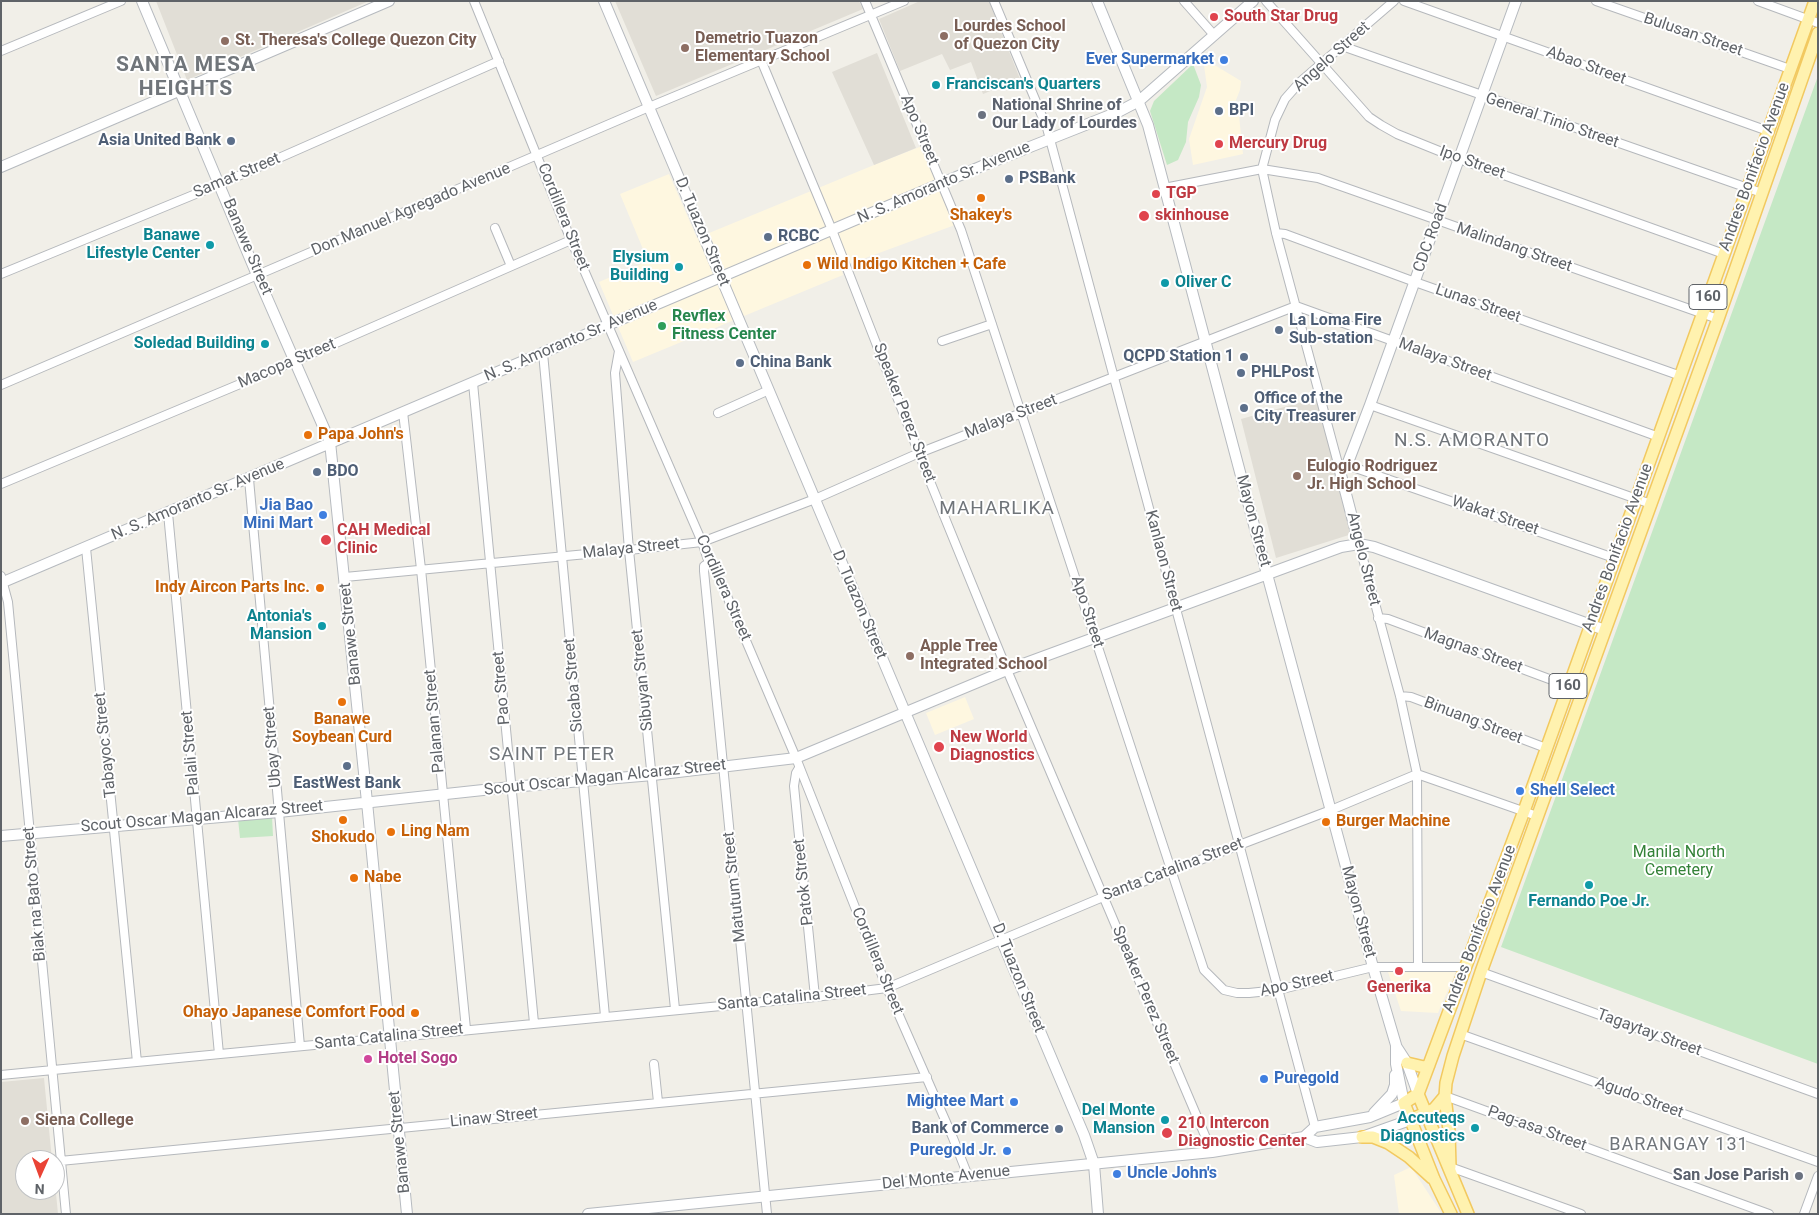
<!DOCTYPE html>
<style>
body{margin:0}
#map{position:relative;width:1819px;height:1215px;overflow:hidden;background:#f1efe8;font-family:Roboto,sans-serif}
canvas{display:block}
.frame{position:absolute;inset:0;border:2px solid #5f6368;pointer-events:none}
.north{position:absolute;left:15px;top:1150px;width:50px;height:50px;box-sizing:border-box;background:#fff;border:1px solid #bfc1c3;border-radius:50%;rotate:182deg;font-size:14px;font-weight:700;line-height:20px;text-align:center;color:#5f6368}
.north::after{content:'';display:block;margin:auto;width:18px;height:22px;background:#ea4335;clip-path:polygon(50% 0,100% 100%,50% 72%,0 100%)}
</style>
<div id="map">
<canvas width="1819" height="1215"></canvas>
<div class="frame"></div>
<div class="north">N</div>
</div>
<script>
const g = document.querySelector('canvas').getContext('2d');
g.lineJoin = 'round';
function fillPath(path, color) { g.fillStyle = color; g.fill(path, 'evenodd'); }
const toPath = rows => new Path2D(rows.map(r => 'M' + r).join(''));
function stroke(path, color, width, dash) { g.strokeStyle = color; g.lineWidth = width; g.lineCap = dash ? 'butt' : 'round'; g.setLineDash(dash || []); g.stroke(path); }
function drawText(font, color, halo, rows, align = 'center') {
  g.font = font + ' Roboto,sans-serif'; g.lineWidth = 4; g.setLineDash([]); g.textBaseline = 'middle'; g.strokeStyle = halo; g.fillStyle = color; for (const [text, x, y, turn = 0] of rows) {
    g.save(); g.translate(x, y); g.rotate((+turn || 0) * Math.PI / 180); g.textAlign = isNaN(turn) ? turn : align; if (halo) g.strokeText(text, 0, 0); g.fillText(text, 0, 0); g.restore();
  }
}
fillPath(toPath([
 [1203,58,1241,81,1240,90,1234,105,1238,106,1243,154,1193,165,1189,139,1207,87],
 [922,146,955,225,841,267,843,275,633,362,599,282,648,261,620,194,669,174,697,238,874,165],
 [965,697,974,719,935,735,926,713],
 [1387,969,1456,971,1438,1013,1401,1011],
 [1411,1167,1442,1214,1399,1214,1394,1175]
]), '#fef7e0');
fillPath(toPath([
 [156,1,369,1,187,80],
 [615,1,859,1,863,9,656,96],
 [920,1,989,1,1020,79,983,94,971,62,950,70,942,54,900,71,879,19],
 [877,53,916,148,874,165,832,72],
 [1320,397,1352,534,1276,558,1241,419],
 [44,1078,52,1160,25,1160,25,1190,55,1190,55,1183,58,1214,1,1214,1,1082]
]), '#e1ded6');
fillPath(toPath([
 [1193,64,1201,85,1199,97,1188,122,1186,142,1178,160,1167,165,1150,111,1154,101],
 [1818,76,1818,1064,1501,947],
 [272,816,273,836,240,838,238,819]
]), '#c5e8c5');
const street = toPath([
 [474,1,571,240,702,542,709,563,715,568,796,758,887,988,953,1138,968,1176],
 [865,1,961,230,1204,970,1224,990,1237,993,1249,993,1278,990,1373,967,1465,967],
 [994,1,1047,128,1315,1127],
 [1184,1,1214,35],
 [1266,1,1369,117,1381,125,1397,134,1459,159,1724,254],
 [1404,1,1768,131],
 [1596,1,1790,69],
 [1758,1,1818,23],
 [1342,46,1762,193],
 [1,51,121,1],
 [761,60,832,230,927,474,1007,670,1212,1152],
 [1164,188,1262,169,1318,178,1718,319],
 [495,228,511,266],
 [1276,233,1285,234,1415,282,1681,376],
 [1,274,220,184,499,61],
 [942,341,992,324],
 [619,351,615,373,629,550,675,1009],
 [543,353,605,1016],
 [473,383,534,1023],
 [1,385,649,107,904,1],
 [1370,405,1651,504],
 [403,412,421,569,466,1029],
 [718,413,769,390],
 [1347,465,1614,558],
 [1340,471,1276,233,1262,169,1275,120,1285,99,1300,82,1394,1],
 [249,479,300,1046],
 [1,484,295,361,571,240],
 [168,513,219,1054],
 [1359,544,1400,696,1417,774,1418,966],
 [86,548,137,1062],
 [709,563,704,566,704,571,767,1214],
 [1,576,8,602,66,1214],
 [345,577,629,550,702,542,815,499,919,453,1296,306,1659,437],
 [1378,618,1388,619,1568,686],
 [1400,696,1411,697,1546,748],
 [799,768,796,773,794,786,815,997],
 [1481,972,1818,1094],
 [1460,1034,1818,1162],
 [654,1064,658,1102],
 [1,1075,815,997,887,988,1103,897,1331,810,1417,774,1537,816],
 [1445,1096,1769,1214],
 [60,1161,927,1077],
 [1450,1167,1581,1214],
 [1804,1214,1818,1176]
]);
const secondary = toPath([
 [142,1,257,275,330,442,367,802,407,1214],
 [604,1,1084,1135,1094,1164,1098,1214],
 [1097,1,1148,125,1267,574,1373,967,1396,1045,1396,1064,1404,1103,1370,1117,1315,1127,1304,1137],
 [1,167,389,1],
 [1359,544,1340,471,1347,465,1370,405,1516,1],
 [1,583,982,166,1118,112,1139,101,1253,1],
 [1,836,279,812,511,787,653,775,796,758,1007,670,1341,547,1359,544,1374,547,1605,630],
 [1396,1046,1407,1063,1418,1094],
 [1374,1113,1392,1094,1395,1085,1395,1075],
 [588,1214,1212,1152,1304,1137,1317,1142,1362,1137,1410,1120]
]);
const primary = toPath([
 [1407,1063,1424,1067,1429,1065],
 [1418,1094,1468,1214],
 [1410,1120,1434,1109,1445,1096],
 [1362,1137,1373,1137,1388,1143,1409,1157,1432,1178],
 [1450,1167,1449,1131,1445,1096,1446,1083,1453,1056,1481,972,1718,319,1818,33],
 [1451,1214,1434,1179,1404,1103,1418,1094,1524,811,1815,1]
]);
stroke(street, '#b5b8bc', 10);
stroke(secondary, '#b6babf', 12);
stroke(primary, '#f2c960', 14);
stroke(street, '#fff', 8);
stroke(secondary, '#fff', 10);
stroke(primary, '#fff2af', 11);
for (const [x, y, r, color] of [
 [1214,17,5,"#e0444e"],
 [944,36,5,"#8d6e63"],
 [225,41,5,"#8d6e63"],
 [685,48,5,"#8d6e63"],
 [1224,60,5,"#3f7fe0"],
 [936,85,5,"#0f9aa8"],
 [1219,111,5,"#5c6f8a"],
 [982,115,5,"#6b7280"],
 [231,141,5,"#5c6f8a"],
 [1219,144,5,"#e0444e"],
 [1009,179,5,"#5c6f8a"],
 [1156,194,5,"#e0444e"],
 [981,198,5,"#e8710a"],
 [1144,216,6,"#e0444e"],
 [768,237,5,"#5c6f8a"],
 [210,245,5,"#0f9aa8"],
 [807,265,5,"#e8710a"],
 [679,267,5,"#0f9aa8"],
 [1165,283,5,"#0f9aa8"],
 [662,326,5,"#2e9e5b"],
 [1279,330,5,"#5c6f8a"],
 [265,344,5,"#0f9aa8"],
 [1244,357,5,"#5c6f8a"],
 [740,363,5,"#5c6f8a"],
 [1241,373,5,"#5c6f8a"],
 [1244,408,5,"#5c6f8a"],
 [308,435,5,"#e8710a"],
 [317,472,5,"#5c6f8a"],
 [1297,476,5,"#8d6e63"],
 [323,515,5,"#3f7fe0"],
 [326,540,6,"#e0444e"],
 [320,588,5,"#e8710a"],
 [322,626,5,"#0f9aa8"],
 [910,656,5,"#8d6e63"],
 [342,702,5,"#e8710a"],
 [939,747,6,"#e0444e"],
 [347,766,5,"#5c6f8a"],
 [1520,791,5,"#3f7fe0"],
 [343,820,5,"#e8710a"],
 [1326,822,5,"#e8710a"],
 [391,832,5,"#e8710a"],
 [354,878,5,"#e8710a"],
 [1589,885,5,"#0f9aa8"],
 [1399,971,5,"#e0444e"],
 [415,1013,5,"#e8710a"],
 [368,1059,5,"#d1479c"],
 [1264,1079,5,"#3f7fe0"],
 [1014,1102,5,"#3f7fe0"],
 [1165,1120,5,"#0f9aa8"],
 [25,1121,5,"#8d6e63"],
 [1475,1128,5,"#0f9aa8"],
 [1059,1129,5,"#5c6f8a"],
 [1167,1133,6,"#e0444e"],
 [1007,1151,5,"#3f7fe0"],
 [1117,1174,5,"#3f7fe0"],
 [1799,1176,5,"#6b7280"]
]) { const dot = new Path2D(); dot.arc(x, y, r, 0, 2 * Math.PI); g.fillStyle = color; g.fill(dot); stroke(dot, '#fff', 2); }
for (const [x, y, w] of [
 [1708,297,38],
 [1568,686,38]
]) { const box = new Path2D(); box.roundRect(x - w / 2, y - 12.5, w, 25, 4); g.fillStyle = '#fff'; g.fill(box); stroke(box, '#5f6368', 1); }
drawText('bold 15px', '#5f6368', null, [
 ["160",1708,297],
 ["160",1568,686]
]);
drawText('bold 16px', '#be3a42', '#fff', [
 ["South Star Drug",1224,17],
 ["Mercury Drug",1229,144],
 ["TGP",1166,194],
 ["skinhouse",1155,216],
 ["CAH Medical",337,531],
 ["Clinic",337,549],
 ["New World",950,738],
 ["Diagnostics",950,756],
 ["Generika",1399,988,"center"],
 ["210 Intercon",1178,1124],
 ["Diagnostic Center",1178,1142]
], 'left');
drawText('bold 16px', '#785e54', '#fff', [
 ["Lourdes School",954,27],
 ["of Quezon City",954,45],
 ["Demetrio Tuazon",695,39],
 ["Elementary School",695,57],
 ["St. Theresa's College Quezon City",235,41],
 ["Eulogio Rodriguez",1307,467],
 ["Jr. High School",1307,485],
 ["Apple Tree",920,647],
 ["Integrated School",920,665],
 ["Siena College",35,1121]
], 'left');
drawText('16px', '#5f6368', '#fff', [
 ["Bulusan Street",1693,35,19],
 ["Angelo Street",1332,57,-42],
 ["Abao Street",1586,66,20],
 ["General Tinio Street",1552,121,19],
 ["Apo Street",919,130,67],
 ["Ipo Street",1472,163,20],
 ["Andres Bonifacio Avenue",1755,167,-70],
 ["Samat Street",237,176,-23],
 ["N. S. Amoranto Sr. Avenue",944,183,-23],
 ["Don Manuel Agregado Avenue",411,210,-23],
 ["Cordillera Street",563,217,68],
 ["D. Tuazon Street",702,232,67],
 ["CDC Road",1431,238,-70],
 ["Banawe Street",247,247,67],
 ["Malindang Street",1514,248,19],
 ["Lunas Street",1478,304,19],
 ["N. S. Amoranto Sr. Avenue",571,341,-23],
 ["Malaya Street",1445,360,20],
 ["Macopa Street",287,364,-23],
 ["Speaker Perez Street",904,413,69],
 ["Malaya Street",1011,417,-21],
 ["N. S. Amoranto Sr. Avenue",198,500,-23],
 ["Wakat Street",1495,516,19],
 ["Mayon Street",1253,521,75],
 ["Andres Bonifacio Avenue",1618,548,-70],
 ["Malaya Street",631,549,-6],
 ["Angelo Street",1363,559,76],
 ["Kanlaon Street",1163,561,75],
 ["Cordillera Street",723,588,66],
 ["D. Tuazon Street",859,605,67],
 ["Apo Street",1087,612,72],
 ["Banawe Street",351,634,-96],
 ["Magnas Street",1473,651,20],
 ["Sibuyan Street",643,680,-96],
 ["Sicaba Street",574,685,-95],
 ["Pao Street",502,688,-95],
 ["Palanan Street",435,721,-95],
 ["Binuang Street",1473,721,21],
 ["Tabayoc Street",106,745,-96],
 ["Ubay Street",273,747,-95],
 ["Palali Street",191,753,-95],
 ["Scout Oscar Magan Alcaraz Street",605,778,-6],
 ["Scout Oscar Magan Alcaraz Street",202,817,-5],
 ["Santa Catalina Street",1173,870,-21],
 ["Patok Street",804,882,-96],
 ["Matutum Street",735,887,-96],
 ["Biak na Bato Street",35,894,-95],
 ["Mayon Street",1358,912,75],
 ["Andres Bonifacio Avenue",1480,929,-69],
 ["Cordillera Street",877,961,68],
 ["D. Tuazon Street",1018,978,68],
 ["Apo Street",1297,984,-12],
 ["Speaker Perez Street",1145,995,67],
 ["Santa Catalina Street",792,998,-6],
 ["Tagaytay Street",1649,1033,20],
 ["Santa Catalina Street",389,1037,-6],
 ["Agudo Street",1639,1098,20],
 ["Linaw Street",494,1118,-6],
 ["Pag-asa Street",1537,1129,20],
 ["Banawe Street",400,1142,-96],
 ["Del Monte Avenue",946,1178,-6]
]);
drawText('bold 16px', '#366cbe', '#fff', [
 ["Ever Supermarket",1214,60],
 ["Jia Bao",313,506],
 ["Mini Mart",313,524],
 ["Shell Select",1530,791,"left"],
 ["Puregold",1274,1079,"left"],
 ["Mightee Mart",1004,1102],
 ["Puregold Jr.",997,1151],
 ["Uncle John's",1127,1174,"left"]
], 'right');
drawText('bold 16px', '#0d838f', '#fff', [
 ["Franciscan's Quarters",946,85,"left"],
 ["Banawe",200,236],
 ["Lifestyle Center",200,254],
 ["Elysium",669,258],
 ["Building",669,276],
 ["Oliver C",1175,283,"left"],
 ["Soledad Building",255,344],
 ["Antonia's",312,617],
 ["Mansion",312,635],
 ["Fernando Poe Jr.",1589,902,"center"],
 ["Del Monte",1155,1111],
 ["Mansion",1155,1129],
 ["Accuteqs",1465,1119],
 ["Diagnostics",1465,1137]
], 'right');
drawText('bold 16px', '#5b616d', '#fff', [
 ["National Shrine of",992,106],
 ["Our Lady of Lourdes",992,124],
 ["San Jose Parish",1789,1176,"right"]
], 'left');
drawText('bold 16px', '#4e5e75', '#fff', [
 ["BPI",1229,111],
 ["Asia United Bank",221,141,"right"],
 ["PSBank",1019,179],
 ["RCBC",778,237],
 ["La Loma Fire",1289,321],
 ["Sub-station",1289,339],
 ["QCPD Station 1",1234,357,"right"],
 ["China Bank",750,363],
 ["PHLPost",1251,373],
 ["Office of the",1254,399],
 ["City Treasurer",1254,417],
 ["BDO",327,472],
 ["EastWest Bank",347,784,"center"],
 ["Bank of Commerce",1049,1129,"right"]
], 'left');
drawText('bold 16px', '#c56008', '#fff', [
 ["Shakey's",981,216,"center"],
 ["Wild Indigo Kitchen + Cafe",817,265],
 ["Papa John's",318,435],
 ["Indy Aircon Parts Inc.",310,588,"right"],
 ["Banawe",342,720,"center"],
 ["Soybean Curd",342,738,"center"],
 ["Burger Machine",1336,822],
 ["Ling Nam",401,832],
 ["Shokudo",343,838,"center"],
 ["Nabe",364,878],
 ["Ohayo Japanese Comfort Food",405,1013,"right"]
], 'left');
drawText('bold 16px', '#27864d', '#fff', [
 ["Revflex",672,317],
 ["Fitness Center",672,335]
], 'left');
drawText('16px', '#348238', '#fff', [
 ["Manila North",1679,853],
 ["Cemetery",1679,871]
]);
drawText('bold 16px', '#b23c85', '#fff', [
 ["Hotel Sogo",378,1059]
], 'left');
g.letterSpacing = '1px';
drawText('18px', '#70757a', '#fff', [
 ["BARANGAY 131",1679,1145]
]);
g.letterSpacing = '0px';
g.letterSpacing = '1px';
drawText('19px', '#70757a', '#fff', [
 ["N.S. AMORANTO",1472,441],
 ["MAHARLIKA",997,509],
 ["SAINT PETER",552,755]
]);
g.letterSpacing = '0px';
g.letterSpacing = '1px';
drawText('bold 21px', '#70757a', '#fff', [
 ["SANTA MESA",186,66],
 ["HEIGHTS",186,90]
]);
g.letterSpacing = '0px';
</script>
